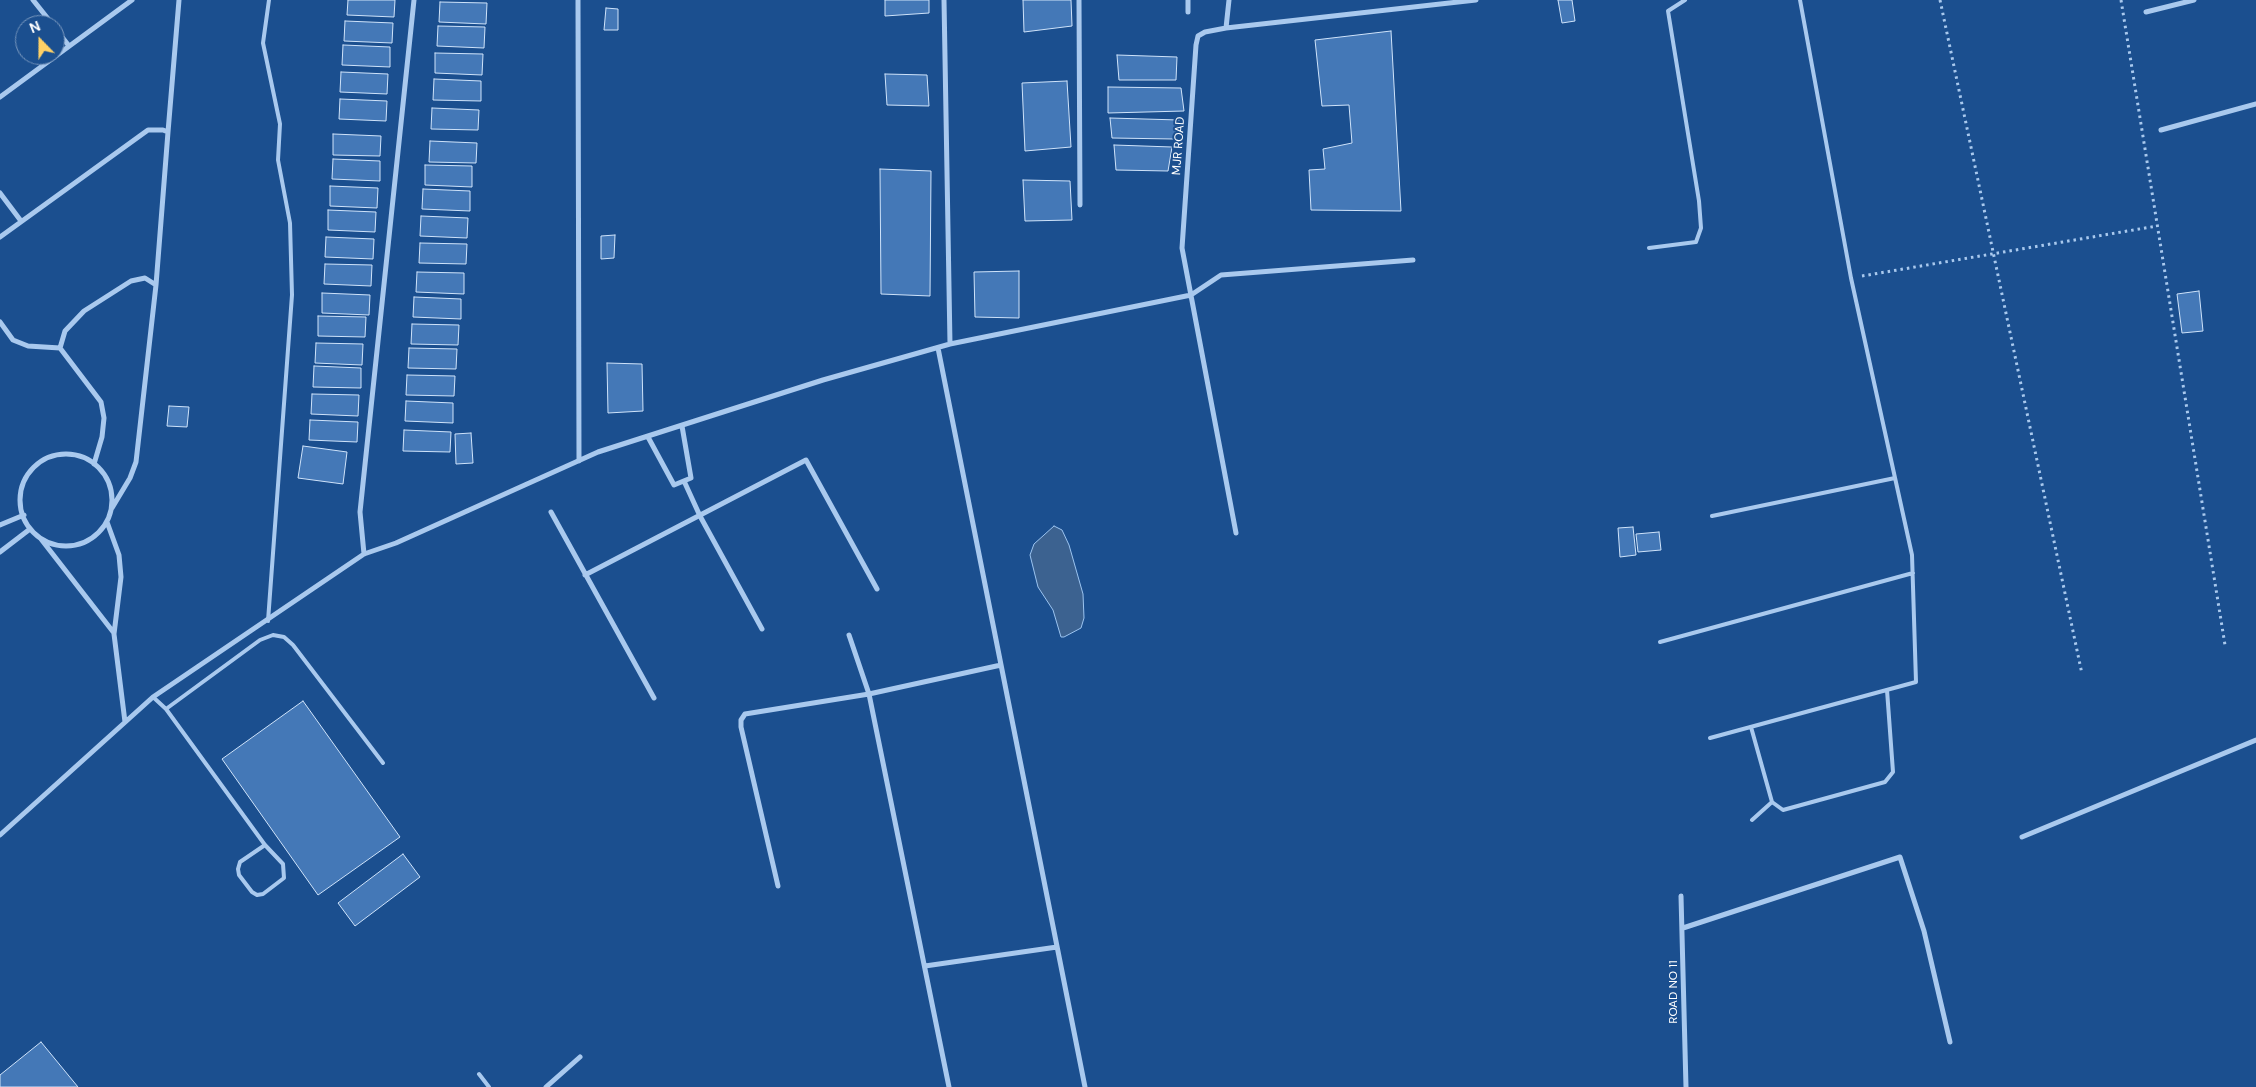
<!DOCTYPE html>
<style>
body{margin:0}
#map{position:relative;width:2256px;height:1087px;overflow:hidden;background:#1b4f8f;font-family:"DM Sans",sans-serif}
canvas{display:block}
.north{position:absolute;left:15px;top:15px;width:50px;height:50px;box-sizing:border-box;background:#1b4f8f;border:1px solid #7695bc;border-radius:50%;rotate:338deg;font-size:14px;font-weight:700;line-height:20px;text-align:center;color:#fff}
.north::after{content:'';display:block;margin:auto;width:18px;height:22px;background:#ffd166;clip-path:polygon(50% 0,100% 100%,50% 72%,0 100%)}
</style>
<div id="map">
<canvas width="2256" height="1087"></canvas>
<div class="north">N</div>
</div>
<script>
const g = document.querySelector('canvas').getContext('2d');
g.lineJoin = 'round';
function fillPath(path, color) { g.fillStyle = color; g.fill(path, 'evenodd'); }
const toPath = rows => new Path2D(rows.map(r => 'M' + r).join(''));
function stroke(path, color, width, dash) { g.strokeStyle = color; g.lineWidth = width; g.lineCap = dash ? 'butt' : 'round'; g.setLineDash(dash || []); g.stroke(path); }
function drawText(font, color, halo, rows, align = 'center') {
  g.font = font + ' "DM Sans",sans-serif'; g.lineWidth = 4; g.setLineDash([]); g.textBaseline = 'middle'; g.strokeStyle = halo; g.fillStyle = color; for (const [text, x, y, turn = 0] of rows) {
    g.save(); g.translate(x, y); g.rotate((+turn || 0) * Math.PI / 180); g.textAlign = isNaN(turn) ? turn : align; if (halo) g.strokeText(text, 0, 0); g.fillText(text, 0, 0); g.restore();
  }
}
const water = toPath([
 [1054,526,1062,530,1069,545,1083,594,1084,618,1081,628,1064,637,1061,637,1053,610,1038,587,1030,555,1034,544,1054,526]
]);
fillPath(water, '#3c6290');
stroke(water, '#9cc4f0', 1);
const building = toPath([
 [348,0,395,0,394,17,347,15,348,0],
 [885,0,929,0,929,13,885,16,885,0],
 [1023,0,1071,0,1072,26,1024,32,1023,0],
 [1558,0,1572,0,1575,21,1562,23,1558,0],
 [440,2,487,3,486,24,439,22,440,2],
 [606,8,618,9,618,30,604,30,606,8],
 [345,21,393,23,392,43,344,41,345,21],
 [438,26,485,27,484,48,437,46,438,26],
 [1391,31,1401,211,1311,210,1309,170,1325,169,1323,149,1352,143,1349,105,1322,106,1315,40,1391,31],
 [343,45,390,47,390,67,342,65,343,45],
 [435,53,483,54,482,75,435,73,435,53],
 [1117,55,1177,57,1176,80,1119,80,1117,55],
 [341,72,388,74,387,94,340,92,341,72],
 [885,74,927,75,929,106,887,105,885,74],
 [434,79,481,81,481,101,433,100,434,79],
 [1067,81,1071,147,1025,151,1022,83,1067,81],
 [1108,87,1181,88,1184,111,1108,113,1108,87],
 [340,99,387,101,386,121,339,119,340,99],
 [432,108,479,110,478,130,431,129,432,108],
 [1110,118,1179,120,1174,139,1112,138,1110,118],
 [333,134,381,136,380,156,333,155,333,134],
 [430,141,477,143,476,163,429,162,430,141],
 [1114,145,1172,147,1168,171,1116,170,1114,145],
 [333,159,380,161,380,181,332,179,333,159],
 [425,165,472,166,472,187,425,185,425,165],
 [880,169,931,171,930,296,881,294,880,169],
 [1023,180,1070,181,1072,220,1025,221,1023,180],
 [330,186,378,188,377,208,330,206,330,186],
 [423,189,470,191,470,211,422,209,423,189],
 [328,210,376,212,375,232,328,230,328,210],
 [421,216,468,218,467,238,420,236,421,216],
 [615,235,614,258,601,259,601,236,615,235],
 [326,237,374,239,373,259,325,257,326,237],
 [420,243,467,244,466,264,419,263,420,243],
 [325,264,372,265,371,286,324,284,325,264],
 [1019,271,1019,318,975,317,974,272,1019,271],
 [417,272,464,273,464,294,416,292,417,272],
 [2199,291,2203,331,2182,333,2177,294,2199,291],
 [322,293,370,295,369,315,322,313,322,293],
 [414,297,461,299,461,319,413,317,414,297],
 [318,316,366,317,365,337,318,336,318,316],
 [412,324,459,325,458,345,411,344,412,324],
 [316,343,363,344,362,365,315,363,316,343],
 [409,348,457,349,456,369,408,368,409,348],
 [607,363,642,364,643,411,608,413,607,363],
 [314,366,361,368,361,388,313,387,314,366],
 [407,375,455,376,454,396,406,395,407,375],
 [312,394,359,395,358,416,311,414,312,394],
 [406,401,453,403,453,423,405,421,406,401],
 [169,406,189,407,187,427,167,426,169,406],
 [310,420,358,422,357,442,309,440,310,420],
 [404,430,451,432,450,452,403,451,404,430],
 [471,433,473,463,456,464,455,434,471,433],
 [303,446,347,452,343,484,298,478,303,446],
 [1633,527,1636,555,1620,557,1618,528,1633,527],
 [1659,532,1661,550,1638,552,1636,534,1659,532],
 [303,701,400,837,318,895,222,759,303,701],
 [403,854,420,877,355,926,338,903,403,854],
 [41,1042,78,1087,0,1087,0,1075,41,1042]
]);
fillPath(building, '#4478b7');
stroke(building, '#cfe3fa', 1);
stroke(toPath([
 [1940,0,2082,674],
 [2121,0,2225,645],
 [1862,276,2157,226]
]), '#a9c9ee', 3, [2.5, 4]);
stroke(toPath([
 [1649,248,1696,242,1701,228,1699,201,1668,11,1685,0],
 [1712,516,1895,478],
 [268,621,292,295,290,223,278,160,280,124,263,43,269,0],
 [1660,642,1913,573],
 [153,697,166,709,265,845,283,864,284,878,263,894,257,895,252,892,239,875,238,869,240,862,265,845],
 [166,709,260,640,273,635,284,637,293,645,383,763],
 [1751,727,1772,802,1783,810,1885,782,1893,772,1887,690],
 [1710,738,1916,682,1912,555,1851,278,1800,0],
 [1752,820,1772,802],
 [479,1074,489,1087]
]), '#a9c9ee', 4);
stroke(toPath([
 [33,0,53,25],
 [578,0,579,461],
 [944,0,950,344],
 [1079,0,1080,205],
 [1188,12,1188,0],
 [2146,12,2194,0],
 [55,28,69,46],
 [1226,28,1229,0],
 [0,97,132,0],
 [2161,130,2256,104],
 [168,132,179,0],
 [0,193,21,221],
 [0,237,148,130,163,130,168,132,156,285],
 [0,322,13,340,28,346,60,348],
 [938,348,1085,1087],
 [648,437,674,485,691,478,682,426],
 '20 500a46 46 0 1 1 92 0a46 46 0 1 1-92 0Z',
 [94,464,102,437,104,418,101,402,60,348,65,331,84,311,131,281,145,278,156,285,136,462,130,478,112,508],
 [684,481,700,516,762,629],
 [551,512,654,698],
 [107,522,119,555,121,577,114,634,125,722],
 [0,525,24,515],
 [1236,533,1182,248,1196,45,1198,36,1205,32,1226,28,1476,0],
 [41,539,114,633],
 [0,552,30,529],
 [364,554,360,512,414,0],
 [585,575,806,460,877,589],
 [849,635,869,694,949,1087],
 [0,835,153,697,364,554,396,543,598,452,823,380,950,344,1191,295,1221,275,1413,260],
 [2022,837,2256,740],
 [778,886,741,727,741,720,745,714,869,694,1001,665],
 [1681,896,1686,1087],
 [1683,928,1900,857,1924,931,1950,1042],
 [925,966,1057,947],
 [546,1087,580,1057]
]), '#a9c9ee', 5);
drawText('12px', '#fff', '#1b4f8f', [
 ["MJR ROAD",1179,146,-86],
 ["ROAD NO 11",1674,992,-90]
]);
</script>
